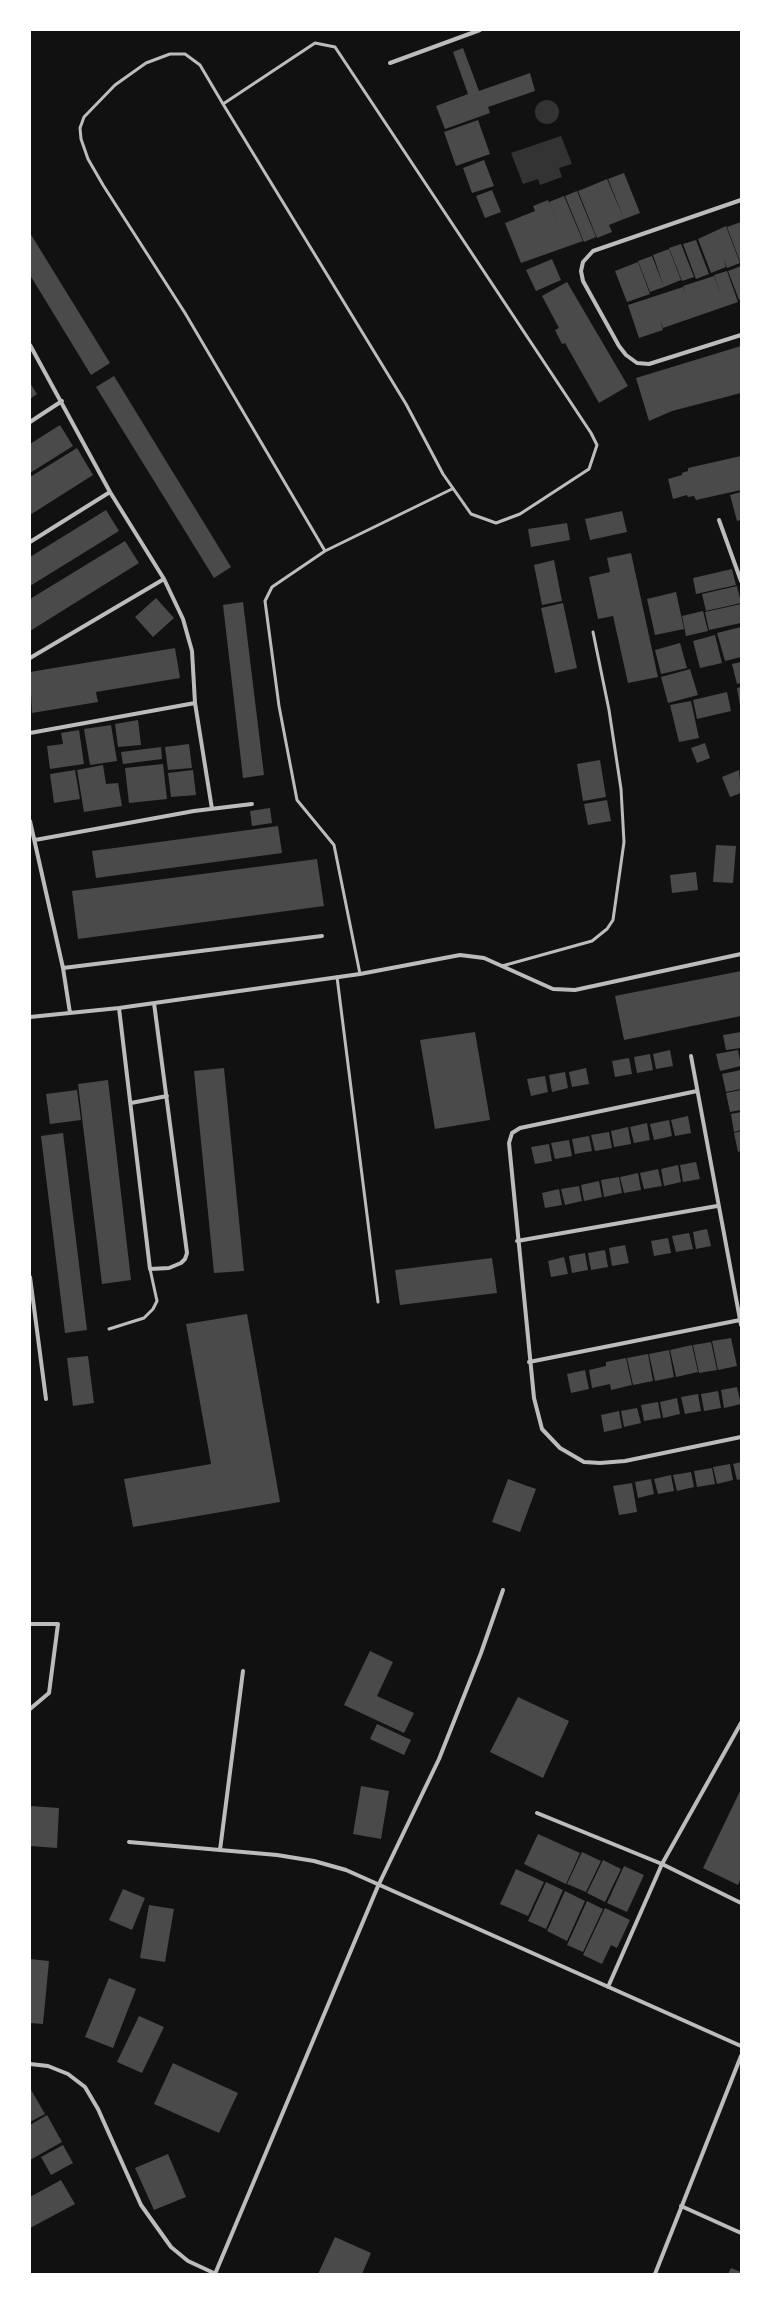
<!DOCTYPE html>
<style>
body{margin:0}
#map{position:relative;width:771px;height:2304px;overflow:hidden;background:#111;font-family:Poppins,sans-serif}
canvas{display:block}
.frame{position:absolute;inset:0;border:31px solid #fff;pointer-events:none}
</style>
<div id="map">
<canvas width="771" height="2304"></canvas>
<div class="frame"></div>
</div>
<script>
const g = document.querySelector('canvas').getContext('2d');
g.lineJoin = 'round';
function fillPath(path, color) { g.fillStyle = color; g.fill(path, 'evenodd'); }
const toPath = rows => new Path2D(rows.map(r => 'M' + r).join(''));
function stroke(path, color, width, dash) { g.strokeStyle = color; g.lineWidth = width; g.lineCap = dash ? 'butt' : 'round'; g.setLineDash(dash || []); g.stroke(path); }
fillPath(toPath([
 '535 112a12 12 0 1 1 24 0a12 12 0 1 1-24 0Z',
 [561,136,572,164,559,168,562,177,540,185,538,179,523,184,511,153]
]), '#333');
fillPath(toPath([
 [463,48,479,91,530,73,535,91,488,107,490,113,445,129,436,106,468,94,453,52],
 [478,120,490,154,456,166,444,132],
 [484,160,494,186,472,193,463,168],
 [624,173,640,213,624,219,608,179],
 [607,179,624,219,609,225,612,232,597,238,578,191,593,185,600,201,593,185],
 [492,190,501,212,485,218,476,196],
 [577,191,596,237,584,242,565,196],
 [564,196,583,241,521,263,505,223,535,211,533,206,548,200,561,230,549,202],
 [741,222,741,264,727,227],
 [726,226,740,263,727,268,723,257,726,267,711,273,698,239],
 [30,233,110,363,91,375,30,275],
 [696,240,709,274,696,279,683,244],
 [681,244,694,277,682,281,669,248],
 [669,249,681,280,664,287,653,255],
 [652,256,664,287,650,292,638,261],
 [552,259,561,280,536,291,526,270],
 [638,262,650,294,627,302,615,271],
 [741,266,741,299,739,300,728,271],
 [727,271,738,302,663,328,660,321,663,330,639,338,628,305,683,287,686,296,683,286,714,276,722,298,714,275],
 [567,282,628,386,599,403,565,343,562,344,555,330,559,328,542,296],
 [741,346,741,393,672,411,649,421,636,378],
 [114,376,231,567,214,578,96,387],
 [30,383,37,394,30,399],
 [60,425,73,446,30,473,30,444],
 [77,448,93,475,30,515,30,477],
 [741,456,741,490,696,500,694,496,688,497,687,495,673,499,668,479,682,475,682,473,688,471,688,468],
 [741,492,741,520,737,521,730,495],
 [106,510,119,531,30,586,30,557],
 [622,511,627,532,590,540,585,519],
 [567,523,570,540,531,547,528,529],
 [125,541,139,563,30,631,30,599],
 [631,553,658,677,628,683,613,616,598,619,589,577,610,572,607,558],
 [554,560,562,601,542,605,534,565],
 [732,569,736,585,696,594,693,578],
 [737,586,741,603,706,611,702,594],
 [676,592,684,629,655,635,647,599],
 [156,598,174,618,153,637,135,617],
 [243,602,264,775,243,778,223,605],
 [563,603,577,668,555,673,541,608],
 [741,604,741,623,709,630,705,612],
 [703,611,708,631,686,636,682,616],
 [741,627,741,657,725,661,717,633],
 [715,635,722,663,700,668,693,641],
 [680,643,687,668,661,674,655,650],
 [175,648,180,678,96,692,98,702,32,713,30,672],
 [741,662,741,683,737,684,732,664],
 [690,669,698,695,668,703,661,677],
 [741,687,741,705,740,705,737,688],
 [727,692,731,711,697,719,693,700],
 [691,701,699,738,679,742,670,705],
 [138,720,141,745,118,747,115,724],
 [111,725,117,761,90,765,84,729],
 [79,730,84,764,50,769,47,746,63,744,61,733],
 [705,743,710,758,697,763,691,748],
 [189,744,192,768,168,770,165,747],
 [161,747,162,759,123,764,121,752],
 [600,760,606,797,583,801,577,764],
 [163,764,167,799,129,803,125,768],
 [103,765,106,784,118,783,122,806,84,812,77,770],
 [75,770,80,799,54,803,50,774],
 [193,770,196,795,171,797,168,773],
 [739,770,741,793,730,797,722,777],
 [607,800,611,821,588,825,584,804],
 [270,808,272,823,252,826,250,811],
 [278,826,282,853,96,878,92,851],
 [716,845,736,846,733,883,713,882],
 [317,859,324,906,78,939,72,891],
 [696,872,698,890,672,893,670,875],
 [741,971,741,1016,624,1040,615,996],
 [475,1032,490,1120,435,1129,420,1040],
 [741,1032,741,1048,726,1050,723,1035],
 [670,1050,673,1066,656,1069,653,1054],
 [738,1050,741,1066,720,1071,716,1054],
 [650,1054,653,1070,637,1073,634,1057],
 [629,1058,632,1074,615,1077,612,1061],
 [224,1068,244,1271,214,1273,194,1071],
 [586,1068,589,1084,572,1087,569,1072],
 [741,1070,741,1089,726,1092,722,1074],
 [565,1072,568,1088,552,1092,549,1075],
 [545,1076,548,1092,531,1096,527,1079],
 [108,1080,131,1280,102,1284,78,1084],
 [77,1090,81,1120,50,1124,46,1094],
 [741,1090,741,1110,730,1112,726,1093],
 [741,1112,741,1130,734,1132,731,1114],
 [688,1116,691,1133,675,1136,671,1120],
 [669,1120,672,1136,654,1140,650,1124],
 [647,1123,650,1140,634,1143,630,1127],
 [628,1127,631,1144,614,1147,611,1131],
 [741,1131,741,1151,738,1152,734,1133],
 [609,1132,612,1148,595,1151,591,1135],
 [63,1133,87,1330,65,1333,41,1136],
 [589,1136,592,1151,575,1154,572,1139],
 [569,1140,572,1156,555,1159,551,1143],
 [549,1144,552,1161,535,1164,531,1147],
 [696,1162,700,1179,683,1182,680,1165],
 [678,1165,681,1182,664,1186,661,1169],
 [658,1169,662,1186,644,1189,640,1173],
 [638,1173,641,1190,624,1193,620,1177],
 [619,1177,622,1193,604,1197,601,1180],
 [599,1181,602,1197,584,1201,581,1185],
 [579,1186,582,1201,565,1205,561,1189],
 [559,1189,562,1205,545,1208,542,1193],
 [707,1229,711,1246,696,1249,693,1232],
 [689,1233,693,1249,676,1252,672,1236],
 [668,1238,671,1253,654,1256,651,1241],
 [625,1245,629,1263,612,1266,609,1248],
 [605,1250,608,1267,591,1270,588,1253],
 [585,1253,588,1270,572,1273,569,1256],
 [564,1257,568,1274,551,1277,548,1261],
 [492,1258,497,1293,400,1305,395,1270],
 [247,1314,280,1502,133,1527,124,1479,211,1464,186,1324],
 [731,1338,737,1366,718,1370,712,1341],
 [711,1342,717,1370,699,1373,693,1345],
 [692,1345,698,1372,676,1377,670,1350],
 [669,1350,674,1377,655,1381,649,1354],
 [648,1354,653,1381,633,1385,627,1358],
 [88,1356,94,1403,73,1406,67,1358],
 [626,1358,632,1385,611,1390,610,1384,592,1388,589,1370,606,1366,606,1362],
 [585,1370,589,1389,571,1393,567,1374],
 [737,1387,741,1404,724,1408,721,1390],
 [718,1391,721,1408,704,1411,701,1394],
 [698,1394,701,1411,685,1414,681,1397],
 [677,1398,680,1414,663,1418,660,1402],
 [658,1402,661,1418,644,1421,641,1405],
 [637,1408,641,1423,624,1427,621,1411],
 [619,1411,622,1428,604,1432,601,1415],
 [741,1462,741,1479,737,1480,733,1464],
 [730,1464,733,1480,717,1484,713,1467],
 [712,1468,715,1484,697,1487,694,1471],
 [691,1472,694,1487,677,1491,673,1475],
 [671,1475,674,1491,658,1494,654,1479],
 [508,1479,536,1489,520,1532,492,1522],
 [651,1479,654,1494,638,1498,635,1482],
 [632,1483,637,1512,619,1515,613,1486],
 [370,1651,393,1662,377,1696,414,1713,404,1733,344,1705],
 [518,1697,569,1721,543,1778,490,1752],
 [377,1724,411,1740,404,1755,370,1739],
 [361,1786,389,1791,381,1839,353,1834],
 [741,1789,741,1878,738,1885,703,1868],
 [30,1806,59,1808,57,1848,30,1846],
 [538,1834,580,1853,566,1884,524,1864],
 [582,1852,601,1861,586,1892,567,1884],
 [603,1860,621,1869,605,1902,587,1893],
 [624,1866,644,1875,627,1912,607,1903],
 [516,1869,544,1882,528,1916,500,1904],
 [546,1882,563,1890,546,1929,528,1921],
 [123,1889,145,1898,132,1930,109,1920],
 [565,1891,585,1901,567,1941,547,1931],
 [587,1901,603,1909,583,1952,567,1945],
 [149,1905,174,1909,165,1962,140,1958],
 [605,1908,630,1920,617,1948,611,1945,602,1964,583,1955],
 [30,1959,49,1961,43,2024,30,2023],
 [109,1978,136,1989,113,2048,85,2037],
 [139,2016,164,2027,142,2073,117,2062],
 [173,2063,238,2093,219,2133,154,2104],
 [30,2088,45,2114,30,2122],
 [47,2115,62,2142,30,2160,30,2125],
 [63,2145,73,2163,51,2175,41,2157],
 [168,2154,186,2197,154,2210,135,2168],
 [61,2180,75,2204,30,2228,30,2197],
 [335,2237,371,2253,362,2274,318,2274],
 [731,2268,741,2272,741,2274,728,2274]
]), '#4a4a4a');
stroke(toPath([
 [223,104,315,43,335,47,591,433,597,445,589,469,520,514,496,523,471,514,443,474,406,404,223,104,200,65,185,54,170,54,146,63,115,85,84,117,80,128,81,139,88,159,103,185,185,313,325,551],
 [502,966,592,941,607,929,613,920,624,842,621,789,609,710,593,632],
 [360,974,334,845,297,800,279,706,265,601,272,587,325,551,452,489],
 [337,977,378,1302],
 [109,1329,144,1318,153,1309,157,1301,150,1269]
]), '#bcbcbc', 3);
stroke(toPath([
 [390,63,480,30],
 [741,200,593,251,583,262,581,271,583,281,619,346,626,355,637,363,649,364,741,335],
 [30,345,110,492,164,579,183,619,192,651,195,703,212,809],
 [30,422,62,401],
 [719,520,741,581],
 [30,542,110,492],
 [30,658,164,579],
 [30,733,195,703],
 [30,821,63,968,70,1013],
 [35,840,194,811,252,804],
 [63,968,322,936],
 [119,1008,150,1269,169,1268,181,1263,185,1259,187,1253,154,1003],
 [30,1017,119,1008,360,974,460,955,484,958,553,989,575,990,741,954],
 [691,1056,741,1325],
 [697,1091,520,1128,512,1133,509,1143,534,1398,542,1429,560,1448,584,1462,600,1463,625,1461,741,1437],
 [131,1103,167,1096],
 [517,1241,717,1206],
 [30,1277,46,1399],
 [529,1362,740,1320],
 [30,1624,58,1624,49,1693,30,1709],
 [537,1813,662,1864,741,1903],
 [129,1842,277,1855,314,1861,346,1870,741,2046],
 [220,1850,243,1671],
 [608,1987,662,1864,741,1723],
 [30,2064,48,2066,68,2074,85,2087,98,2109,141,2205,171,2247,188,2261,216,2274],
 [681,2206,741,2233],
 [215,2274,378,1886,439,1759,481,1653,503,1590],
 [655,2274,741,2056]
]), '#bcbcbc', 4);
</script>
